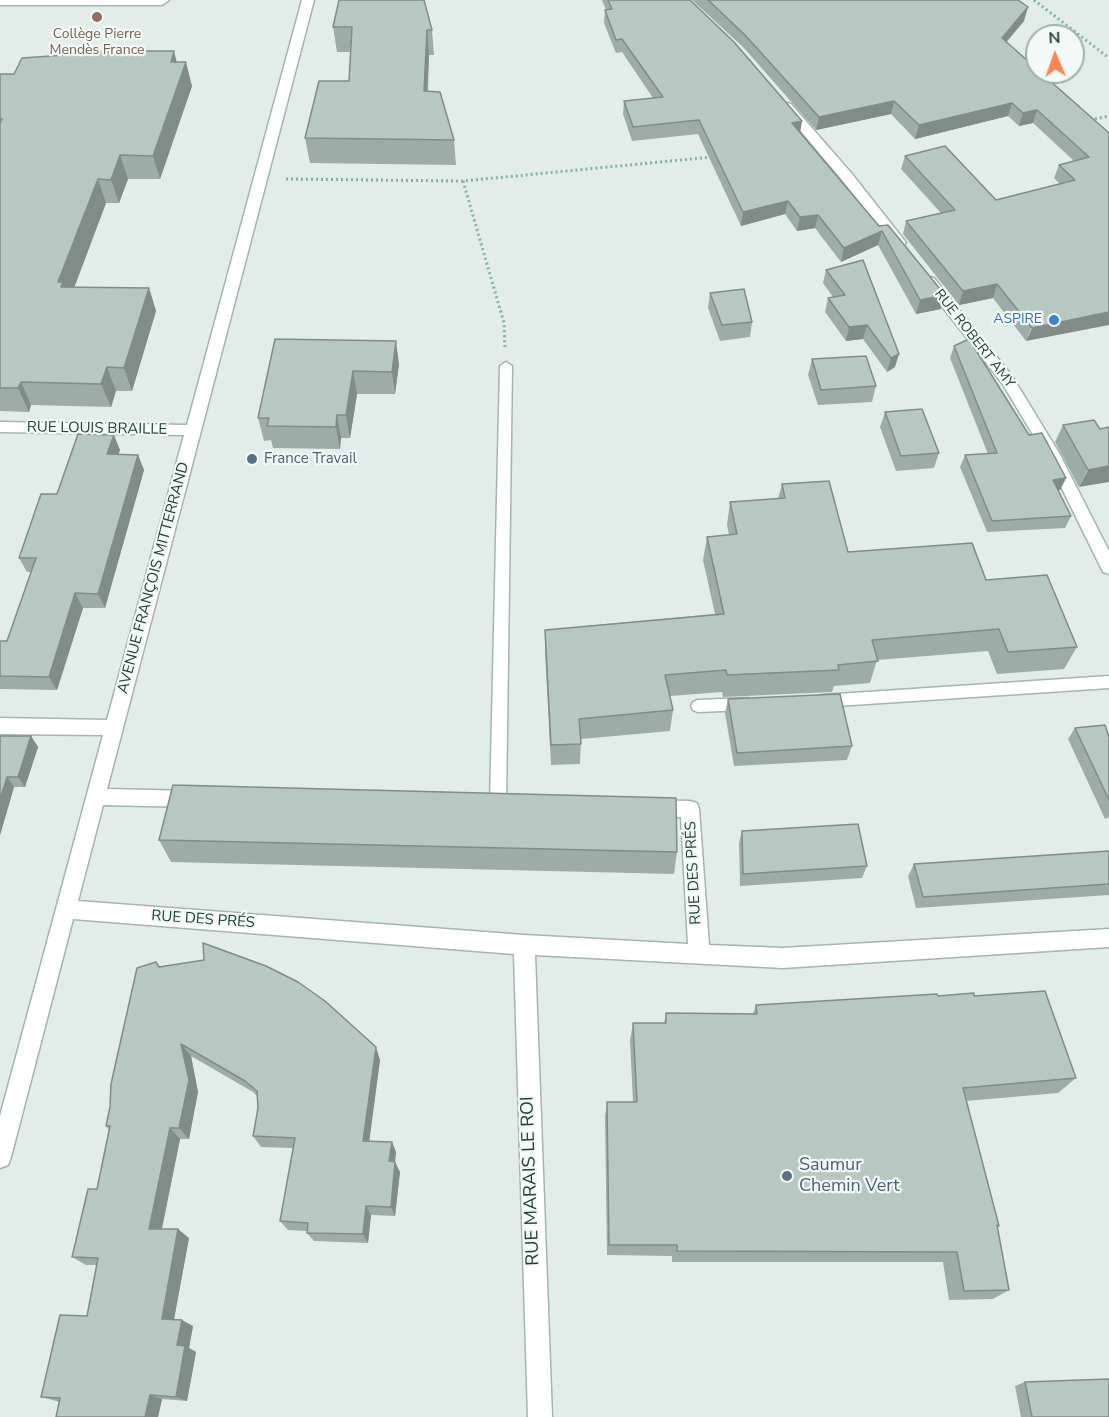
<!DOCTYPE html>
<meta charset="utf-8">
<style>
body{margin:0}
#map{position:relative;width:1109px;height:1417px;overflow:hidden;background:#e2ede9;font-family:"Nunito Sans",sans-serif}
canvas{display:block}
.north{position:absolute;left:1025px;top:24px;width:60px;height:60px;box-sizing:border-box;background:#f3f9f6;border:2px solid #9fafaa;border-radius:50%;rotate:358deg;font-size:16px;font-weight:700;line-height:24px;text-align:center;color:#213f38}
.north::after{content:'';display:block;margin:auto;width:21px;height:27px;background:#fa8553;clip-path:polygon(50% 0,100% 100%,50% 72%,0 100%)}
</style>
<div id="map">
<canvas width="1109" height="1417"></canvas>
<div class="north">N</div>
</div>
<script>
const g = document.querySelector('canvas').getContext('2d');
g.lineJoin = 'round';
const toPath = rows => new Path2D(rows.map(r => 'M' + r).join(''));
function stroke(path, color, width, dash) { g.strokeStyle = color; g.lineWidth = width; g.lineCap = dash ? 'butt' : 'round'; g.setLineDash(dash || []); g.stroke(path); }
function fillPath(path, color) { g.fillStyle = color; g.fill(path, 'evenodd'); }
function drawText(font, color, halo, rows, align = 'center') {
  g.font = font + ' "Nunito Sans",sans-serif'; g.lineWidth = 4.5; g.setLineDash([]); g.textBaseline = 'middle'; g.strokeStyle = halo; g.fillStyle = color; for (const [text, x, y, turn = 0] of rows) {
    g.save(); g.translate(x, y); g.rotate((+turn || 0) * Math.PI / 180); g.textAlign = isNaN(turn) ? turn : align; if (halo) g.strokeText(text, 0, 0); g.fillText(text, 0, 0); g.restore();
  }
}
const lane = toPath([
 [506,362,512,366,506,805,504,810,498,812,492,810,490,805,500,366,506,362],
 [1109,676,1109,688,822,707,817,705,815,701,817,697,822,695,1109,676],
 [747,698,752,700,754,704,752,708,747,710,698,712,693,710,691,706,693,702,698,700,747,698]
]);
const street = toPath([
 [0,0,169,0,162,5,0,5,0,0],
 [302,0,314,0,107,789,192,791,199,793,201,799,199,805,192,807,103,805,78,901,524,935,688,944,681,817,652,816,645,814,643,808,645,802,652,800,690,801,697,803,699,809,709,945,783,948,1109,929,1109,947,783,968,535,955,552,1417,528,1417,514,954,73,919,11,1157,8,1165,0,1168,0,1116,103,735,0,734,0,718,107,720,184,435,0,432,0,422,187,425,302,0],
 [787,103,791,104,852,174,904,240,906,243,904,246,894,246,842,180,783,110,783,104,787,103],
 [929,277,934,278,1012,376,1059,453,1109,551,1109,574,1103,572,1047,458,1002,383,922,281,929,277]
]);
stroke(lane, '#a4b5b0', 3);
stroke(street, '#a4b5b0', 3);
stroke(toPath([
 [1034,0,1109,58],
 [1090,120,1109,116],
 [286,179,463,181,712,157],
 [463,181,504,323,505,348]
]), '#80b2a5', 3, [2, 3]);
fillPath(lane, '#fff');
fillPath(street, '#fff');
fillPath(toPath([
 [602,0,690,0,879,226,941,309,916,314,878,245,841,262,815,228,797,231,785,214,741,226,698,134,632,141,623,114,624,101,653,98,622,52,616,53,604,23,605,10,606,10],
 [692,0,1018,0,1024,21,1006,42,1109,133,1026,341,993,298,959,305,903,234,906,221,941,213,901,169,905,156,996,200,1060,184,1054,178,1059,165,1074,161,1033,123,1019,126,1008,116,915,139,891,114,816,130,744,48],
 [333,27,432,30,434,55,429,55,428,91,454,140,456,165,310,163,305,138,349,81,351,52,337,52],
 [177,62,192,86,160,179,128,179,119,203,106,203,74,287,149,288,156,311,132,391,116,391,111,407,31,405,29,412,0,411,0,74,14,74],
 [863,260,895,367,887,372,863,339,846,341,825,312,828,298,833,297,823,283,826,270],
 [710,293,752,322,750,337,720,341,708,308],
 [275,339,399,364,395,394,357,394,350,438,341,438,340,449,273,448,271,440,264,441,258,418],
 [954,346,1066,478,1060,490,1058,490,1071,516,1065,528,987,532,960,467,965,455,988,454,950,358],
 [812,359,876,386,872,402,818,405,808,375],
 [885,412,939,453,934,468,896,471,880,427],
 [1063,425,1100,429,1109,427,1079,487,1055,442],
 [120,450,118,454,138,455,144,470,105,608,83,608,57,690,0,689,0,641,7,641,31,572,27,572,19,558,57,494],
 [782,484,848,552,986,580,1077,647,1064,669,997,674,988,651,877,660,870,683,834,686,832,692,723,697,722,692,670,696,673,710,670,731,581,739,580,764,551,765,545,652,545,630,715,614,703,560,707,537,729,535,727,525,730,502,778,499],
 [728,699,852,746,847,760,734,766,725,713],
 [1075,728,1109,737,1109,817,1105,819,1068,739],
 [0,736,31,736,38,747,25,787,14,787,0,835],
 [742,831,867,866,862,878,740,886,739,843],
 [159,840,677,852,674,874,171,862],
 [1109,851,1109,895,916,908,908,876,914,864],
 [159,967,380,1060,369,1141,392,1142,396,1152,395,1162,400,1172,395,1216,371,1215,368,1243,314,1241,307,1233,307,1231,288,1230,280,1221,293,1148,261,1147,253,1136,258,1108,258,1097,253,1092,191,1056,198,1092,189,1139,180,1139,162,1229,189,1238,174,1319,193,1326,189,1348,196,1352,187,1401,162,1399,158,1417,56,1417,60,1402,41,1397,87,1316,97,1265,86,1265,72,1257,97,1189,109,1130,106,1126],
 [938,996,974,996,1076,1078,1058,1093,966,1101,999,1226,997,1227,1009,1290,993,1299,949,1300,943,1262,672,1262,672,1256,607,1255,605,1116,607,1102,633,1102,630,1040,633,1023,664,1023,666,1013,753,1014,756,1005],
 [1025,1382,1109,1417,1021,1417,1015,1386]
]), '#9daca7');
fillPath(toPath([
 [1028,7,1024,21,998,52,1002,38],
 [427,30,429,55,426,116,424,91],
 [174,51,180,75,171,62],
 [186,62,192,86,160,179,153,156],
 [894,101,891,114,816,130,819,117],
 [1012,103,1008,116,915,139,919,125],
 [1037,110,1033,123,1019,126,1023,113],
 [802,121,800,134,792,123],
 [120,155,128,179,119,203,111,180],
 [98,179,106,203,70,299,58,282],
 [788,201,785,214,741,226,743,212],
 [818,215,815,228,797,231,800,217],
 [882,231,878,245,841,262,844,248],
 [997,284,993,298,959,305,963,291],
 [149,288,156,311,132,391,124,368],
 [945,295,941,309,916,314,920,300],
 [1109,312,1109,325,1026,341,1032,328],
 [867,325,863,339,846,341,849,327],
 [396,341,399,364,395,394,392,372],
 [899,354,895,367,887,372,891,358],
 [107,367,116,391,111,407,101,384],
 [353,371,357,394,350,438,346,415],
 [21,382,31,405,29,412,18,388],
 [337,415,341,438,340,449,336,427],
 [114,435,120,450,113,469,107,454],
 [138,455,144,470,105,608,98,594],
 [1109,466,1109,482,1079,487,1088,470],
 [1066,478,1060,490,1048,492,1053,480],
 [75,593,83,608,57,690,49,677],
 [31,736,38,747,25,787,18,777],
 [7,777,14,787,0,835,0,800],
 [181,1044,191,1056,198,1092,189,1139,179,1128],
 [376,1047,380,1060,368,1151,363,1141],
 [170,1128,180,1139,160,1237,149,1229],
 [392,1142,396,1152,394,1171,389,1161],
 [395,1162,400,1172,395,1216,391,1207],
 [366,1206,371,1215,368,1243,363,1234],
 [178,1229,189,1238,173,1325,162,1319],
 [182,1320,193,1326,189,1348,196,1352,187,1401,176,1397,177,1345],
 [150,1395,162,1399,158,1417,145,1417]
]), '#808c88');
const building = toPath([
 [339,0,424,0,432,30,427,30,424,91,440,92,454,140,305,138,319,81,349,81,352,27,333,27,339,0],
 [608,0,690,0,734,42,802,121,792,123,879,226,888,225,945,295,920,300,882,231,844,248,818,215,800,217,788,201,743,212,699,120,633,127,624,101,663,97,622,39,616,40,605,10,612,9,608,0],
 [708,0,1018,0,1028,7,1002,38,1037,69,1037,72,1040,72,1109,133,1109,312,1032,328,997,284,963,291,906,221,955,210,905,156,945,146,996,200,1075,180,1059,165,1089,157,1037,110,1023,113,1012,103,919,125,894,101,819,117,745,35,708,0],
 [122,51,174,51,171,62,186,62,153,156,120,155,111,180,98,179,58,282,63,282,61,287,149,288,124,368,107,367,101,384,21,382,18,388,0,388,0,123,2,119,0,119,0,74,14,74,22,58,122,51],
 [863,260,899,354,891,358,867,325,849,327,828,298,845,295,826,270,863,260],
 [744,289,752,322,722,325,710,293,744,289],
 [275,339,396,341,392,372,353,371,346,415,337,415,336,427,267,426,269,418,258,418,275,339],
 [969,339,1029,435,1042,433,1066,478,1053,480,1071,516,992,521,965,455,997,453,954,346,969,339],
 [866,356,876,386,821,390,812,359,866,356],
 [922,409,939,453,901,456,885,412,922,409],
 [1094,420,1100,429,1109,427,1109,466,1088,470,1063,425,1094,420],
 [78,434,114,435,107,454,138,455,98,594,75,593,49,677,0,676,0,641,7,641,36,558,19,558,41,494,57,494,78,434],
 [829,481,848,552,972,543,986,580,1047,575,1077,647,1008,652,999,629,872,640,878,661,838,665,839,670,727,675,726,670,665,675,673,710,579,719,581,744,551,745,545,630,724,614,707,537,737,534,730,502,785,498,782,484,829,481],
 [840,694,852,746,737,753,728,699,840,694],
 [1105,725,1109,737,1109,800,1075,728,1105,725],
 [0,736,31,736,18,777,7,777,0,800,0,736],
 [173,785,676,798,677,852,159,840,173,785],
 [858,824,867,866,743,874,742,831,858,824],
 [1109,851,1109,884,923,897,914,864,1109,851],
 [203,943,266,966,298,982,325,1001,376,1047,363,1141,392,1142,389,1161,395,1162,391,1207,366,1206,363,1234,307,1233,308,1223,280,1221,295,1138,253,1136,258,1108,257,1091,245,1081,181,1044,189,1080,179,1128,170,1128,149,1229,178,1229,162,1319,182,1320,177,1345,185,1346,176,1397,150,1395,145,1417,56,1417,60,1398,41,1397,60,1315,87,1316,98,1258,72,1257,88,1189,97,1189,110,1126,106,1126,110,1107,111,1084,137,968,156,962,159,967,204,960,203,943],
 [1045,991,1076,1078,963,1088,999,1226,997,1225,1009,1290,964,1291,957,1252,677,1251,677,1245,609,1245,607,1102,637,1102,633,1023,666,1023,666,1013,757,1014,756,1005,937,994,938,996,974,993,974,996,1045,991],
 [1109,1379,1109,1417,1032,1417,1025,1382,1109,1379]
]);
fillPath(building, '#b7c8c2');
stroke(building, '#808c88', 1.5);
for (const [x, y, r, color] of [
 [97,17,6,"#8d6e63"],
 [1054,320,6,"#3f7fe0"],
 [252,459,6,"#5c6f8a"],
 [787,1176,6,"#5c6f8a"]
]) { const dot = new Path2D(); dot.arc(x, y, r, 0, 2 * Math.PI); g.fillStyle = color; g.fill(dot); stroke(dot, '#f3f9f6', 2); }
drawText('14px', '#785e54', '#f3f9f6', [
 ["Collège Pierre",97,35],
 ["Mendès France",97,51]
]);
drawText('14px', '#366cbe', '#f3f9f6', [
 ["ASPIRE",1042,320]
], 'right');
drawText('14px', '#213f38', '#f3f9f6', [
 ["RUE ROBERT AMY",974,339,52]
]);
drawText('15px', '#213f38', '#f3f9f6', [
 ["RUE LOUIS BRAILLE",97,429,1],
 ["AVENUE FRANÇOIS MITTERRAND",154,578,-75],
 ["RUE DES PRÉS",694,873,-93],
 ["RUE DES PRÉS",203,920,4]
]);
drawText('15px', '#4e5e75', '#f3f9f6', [
 ["France Travail",264,459]
], 'left');
drawText('18px', '#4e5e75', '#f3f9f6', [
 ["Saumur",799,1166],
 ["Chemin Vert",799,1187]
], 'left');
drawText('18px', '#213f38', '#f3f9f6', [
 ["RUE MARAIS LE ROI",531,1181,-92]
]);
</script>
